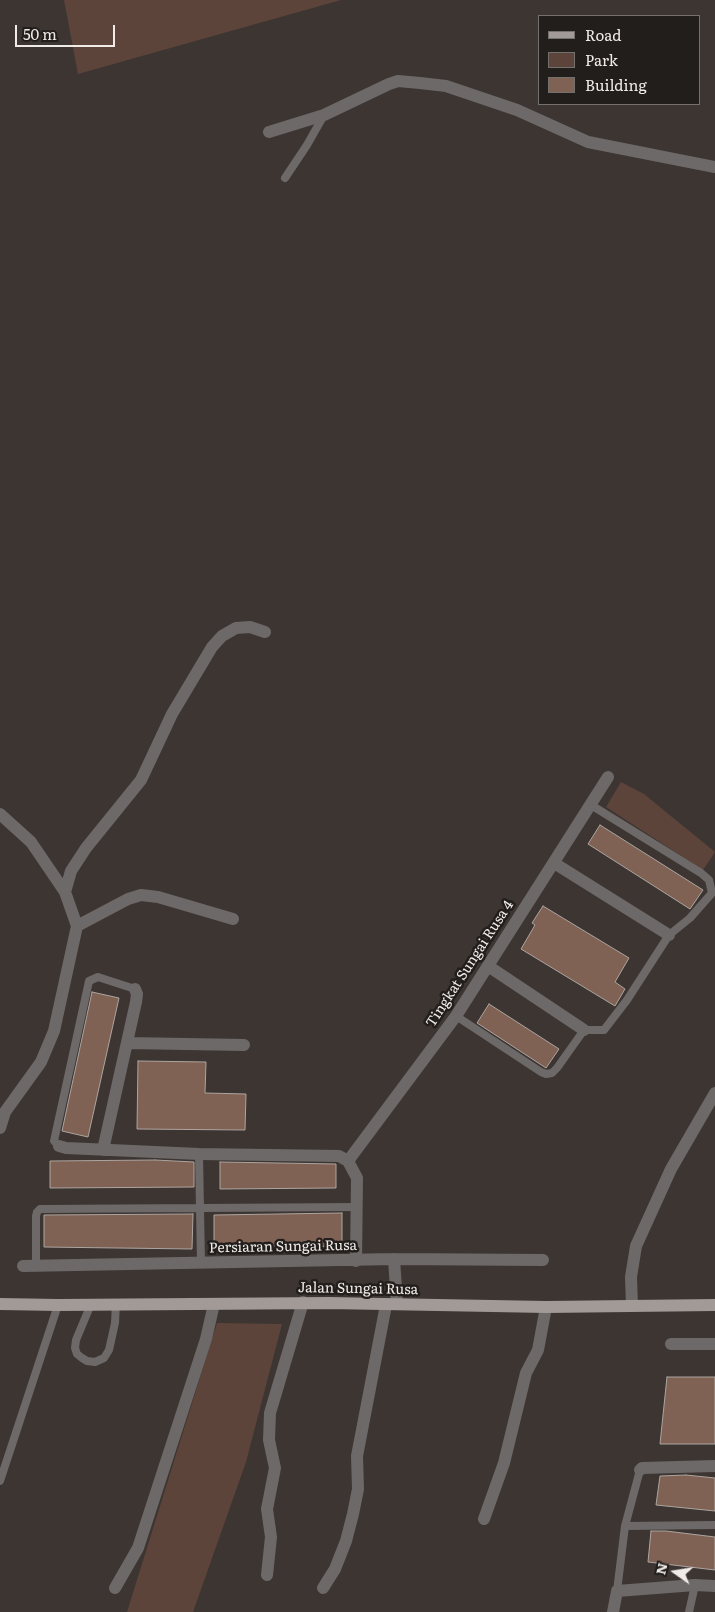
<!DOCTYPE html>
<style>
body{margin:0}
#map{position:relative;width:715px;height:1612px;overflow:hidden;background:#3c3532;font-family:Literata,serif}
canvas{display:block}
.legend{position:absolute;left:538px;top:15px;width:162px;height:90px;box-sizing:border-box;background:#211e1c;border:1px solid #74706e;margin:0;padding:6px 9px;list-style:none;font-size:15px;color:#f0ebe9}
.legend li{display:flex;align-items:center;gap:10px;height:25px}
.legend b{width:25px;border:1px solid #74706e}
.north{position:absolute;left:650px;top:1547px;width:50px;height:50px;-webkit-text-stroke:4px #211e1c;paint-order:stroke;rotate:283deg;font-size:14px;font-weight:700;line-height:20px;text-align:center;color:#f0ebe9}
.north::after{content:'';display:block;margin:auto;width:18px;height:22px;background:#f0ebe9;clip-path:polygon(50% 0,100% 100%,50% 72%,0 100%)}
.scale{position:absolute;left:15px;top:25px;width:100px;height:22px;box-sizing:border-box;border:2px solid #f0ebe9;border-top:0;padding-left:6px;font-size:15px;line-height:18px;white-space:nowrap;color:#f0ebe9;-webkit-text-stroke:4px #211e1c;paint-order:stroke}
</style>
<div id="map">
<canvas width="715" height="1612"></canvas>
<ul class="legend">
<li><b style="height:6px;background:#a19a97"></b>Road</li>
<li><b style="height:14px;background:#5d443a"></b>Park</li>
<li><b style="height:14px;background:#806254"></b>Building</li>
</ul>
<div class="north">N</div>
<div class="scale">50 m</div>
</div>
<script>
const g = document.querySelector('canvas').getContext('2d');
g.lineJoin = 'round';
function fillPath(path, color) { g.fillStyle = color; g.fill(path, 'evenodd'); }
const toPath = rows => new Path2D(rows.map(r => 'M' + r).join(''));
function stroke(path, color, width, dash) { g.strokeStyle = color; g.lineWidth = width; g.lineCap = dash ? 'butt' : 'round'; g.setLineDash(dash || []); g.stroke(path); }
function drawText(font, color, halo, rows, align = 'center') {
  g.font = font + ' Literata,serif'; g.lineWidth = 5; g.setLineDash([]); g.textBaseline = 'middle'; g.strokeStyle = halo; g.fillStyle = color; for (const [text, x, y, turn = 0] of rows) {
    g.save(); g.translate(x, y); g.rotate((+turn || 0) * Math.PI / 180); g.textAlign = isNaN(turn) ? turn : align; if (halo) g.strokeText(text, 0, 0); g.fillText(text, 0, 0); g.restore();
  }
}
fillPath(toPath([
 [64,0,341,0,78,74],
 [621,782,644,794,715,852,703,870,606,807],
 [217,1323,282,1324,246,1462,193,1612,127,1612]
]), '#5d443a');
const building = toPath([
 [600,825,703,890,690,909,588,844,600,825],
 [543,906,629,958,615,982,625,989,615,1006,521,949,535,925,532,923,543,906],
 [92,992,119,998,88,1137,62,1131,92,992],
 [489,1004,559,1049,546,1068,477,1023,489,1004],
 [138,1061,206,1062,205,1093,246,1094,245,1130,137,1129,138,1061],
 [155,1160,194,1162,194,1187,50,1188,50,1161,155,1160],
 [220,1162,336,1164,336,1188,220,1189,220,1162],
 [342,1213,342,1246,214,1248,214,1215,342,1213],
 [193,1214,192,1249,44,1247,44,1215,193,1214],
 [667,1377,715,1377,715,1444,660,1444,667,1377],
 [686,1475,715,1478,715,1511,656,1505,660,1476,686,1475],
 [651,1531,666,1531,715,1537,715,1570,648,1562,651,1531]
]);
fillPath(building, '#806254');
stroke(building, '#ada5a1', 1);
stroke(toPath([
 [285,178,307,145,324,115],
 [456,1016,541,1072,546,1074,552,1073,557,1068,584,1030,604,1030,627,1000,669,935,690,918,712,893,709,880,701,873,591,805],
 [59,1146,54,1141,89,981,98,977,135,989],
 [199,1154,201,1263],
 [36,1265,36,1216,37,1212,40,1209,358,1207],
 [91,1304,76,1340,75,1348,77,1354,82,1358,87,1361,95,1362,104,1358,109,1350,115,1323,116,1303],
 [0,1481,58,1305],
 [625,1526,715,1525],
 [617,1591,625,1526,640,1470],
 [689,1612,695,1585]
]), '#6d6968', 8);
stroke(toPath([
 [269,132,324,115,389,84,398,81,420,83,446,86,517,110,588,142,715,167],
 [0,814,31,842,65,892],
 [554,863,669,935],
 [77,926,128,899,141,895,158,897,233,919],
 [488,966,584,1030],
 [127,1043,244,1045],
 [0,1128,5,1112,41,1062,54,1031,77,926,65,892,71,871,86,848,141,780,172,714,212,647,222,636,236,628,250,627,265,632],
 [59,1146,66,1148,199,1154,339,1156,348,1161,357,1178,356,1261],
 [103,1150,136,1002,137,994,135,989],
 [348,1161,456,1016,608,777],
 [394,1259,397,1304],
 [23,1266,394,1259,543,1260],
 [632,1306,631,1277,636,1246,671,1169,715,1093],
 [671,1344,715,1344],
 [640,1470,642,1468,715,1466],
 [484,1519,504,1463,526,1373,538,1350,546,1307],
 [267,1575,271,1537,267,1509,275,1468,269,1440,270,1413,303,1302],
 [115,1588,138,1548,206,1339,214,1304],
 [323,1588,335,1569,346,1541,353,1514,358,1489,357,1456,386,1305],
 [613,1612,617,1591,695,1585,715,1586]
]), '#6d6968', 12);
stroke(toPath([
 [0,1304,58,1305,329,1303,546,1307,715,1305]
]), '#a19a97', 12);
drawText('14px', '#f0ebe9', '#211e1c', [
 ["Tingkat Sungai Rusa 4",470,964,-57],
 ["Persiaran Sungai Rusa",283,1247,-1],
 ["Jalan Sungai Rusa",358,1289,1]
]);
</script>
